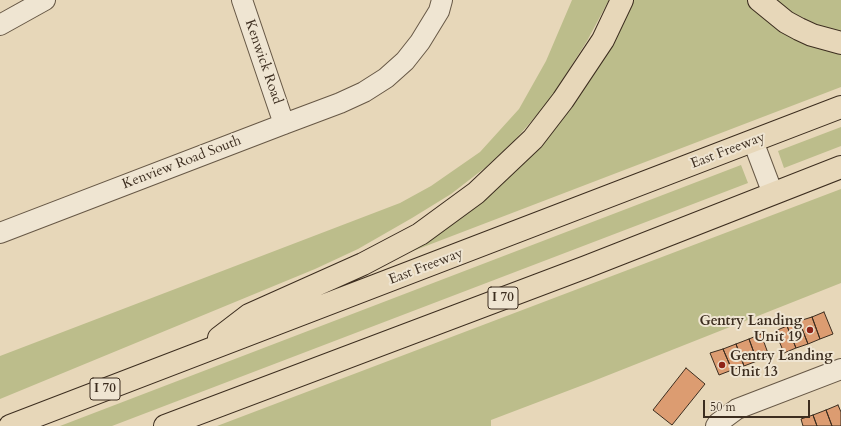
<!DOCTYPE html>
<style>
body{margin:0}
#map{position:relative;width:841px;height:426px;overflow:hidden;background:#e7d7b9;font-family:Cardo,serif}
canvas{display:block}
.scale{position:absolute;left:703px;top:400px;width:107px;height:18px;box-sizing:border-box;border:2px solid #3c2d1f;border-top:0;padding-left:5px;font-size:12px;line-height:14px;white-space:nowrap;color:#3c2d1f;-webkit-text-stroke:3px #efe5d2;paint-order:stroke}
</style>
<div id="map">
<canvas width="841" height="426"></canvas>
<div class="scale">50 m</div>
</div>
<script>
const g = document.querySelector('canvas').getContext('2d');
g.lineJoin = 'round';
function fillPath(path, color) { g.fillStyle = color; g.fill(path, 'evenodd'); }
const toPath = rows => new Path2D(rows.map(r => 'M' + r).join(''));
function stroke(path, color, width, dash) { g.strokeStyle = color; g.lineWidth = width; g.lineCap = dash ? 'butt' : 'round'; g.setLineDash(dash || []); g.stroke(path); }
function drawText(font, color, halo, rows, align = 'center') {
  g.font = font + ' Cardo,serif'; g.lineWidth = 4; g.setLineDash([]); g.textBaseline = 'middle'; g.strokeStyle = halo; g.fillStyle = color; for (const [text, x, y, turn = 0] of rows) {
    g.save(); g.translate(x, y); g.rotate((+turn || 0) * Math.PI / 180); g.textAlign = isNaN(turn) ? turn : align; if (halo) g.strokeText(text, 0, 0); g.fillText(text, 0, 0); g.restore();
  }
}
fillPath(toPath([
 [572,0,609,0,587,41,549,101,515,140,486,167,451,194,412,218,358,249,315,269,0,399,0,356,400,203,431,186,480,152,519,109,546,61],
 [628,0,747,0,762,15,841,50,841,87,405,254,479,198],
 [775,0,841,0,841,32,816,24,791,12],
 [841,127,841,146,784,168,778,151],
 [741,165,748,183,112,426,60,426],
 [841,189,841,283,591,382,491,420,491,426,217,426]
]), '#bcbd8b');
const building = toPath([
 [824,312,833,334,820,339,812,317,824,312],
 [812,317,820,339,808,344,799,321,812,317],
 [799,321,808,344,796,348,787,326,799,321],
 [787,326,796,348,784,353,775,331,787,326],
 [761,334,769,356,757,361,749,339,761,334],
 [749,339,757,361,744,366,736,344,749,339],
 [736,344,744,366,732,370,723,349,736,344],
 [723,349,732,370,719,375,710,353,723,349],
 [686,368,705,384,672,425,653,410,686,368],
 [838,405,841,412,841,426,832,426,826,410,838,405],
 [826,410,832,426,817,426,813,415,826,410],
 [813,415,817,426,803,426,801,419,813,415]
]);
fillPath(building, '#dc9c71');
stroke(building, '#3c2d1f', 1);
const minor = toPath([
 [242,0,284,124],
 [0,25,45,0],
 [753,141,773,194],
 [0,233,284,124,340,103,364,92,386,78,405,61,420,42,439,11,442,0],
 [716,426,718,423,737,409,841,369]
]);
const highway = toPath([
 [759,0,786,22,799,29,812,35,841,43],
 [219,338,249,315,363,264,420,234,476,193,533,139,563,100,603,40,622,0],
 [10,426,841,107],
 [165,426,586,267,841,167]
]);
stroke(minor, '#675846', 22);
stroke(highway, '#3c2d1f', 24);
stroke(minor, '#efe5d2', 20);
stroke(highway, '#e7d7b9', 22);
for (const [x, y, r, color] of [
 [810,330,4,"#8f2418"],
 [722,365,4,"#8f2418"]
]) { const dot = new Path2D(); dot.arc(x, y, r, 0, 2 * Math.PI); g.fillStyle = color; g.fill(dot); stroke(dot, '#efe5d2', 1.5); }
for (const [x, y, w] of [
 [503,298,30],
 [105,389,30]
]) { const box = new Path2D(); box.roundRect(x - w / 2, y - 11, w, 22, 3); g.fillStyle = '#efe5d2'; g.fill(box); stroke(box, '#3c2d1f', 1); }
drawText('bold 13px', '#3c2d1f', null, [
 ["I 70",503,298],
 ["I 70",105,389]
]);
drawText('14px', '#3c2d1f', '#efe5d2', [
 ["Kenwick Road",263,62,71],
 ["East Freeway",728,151,-21],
 ["Kenview Road South",182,163,-21],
 ["East Freeway",426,267,-21]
]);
drawText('bold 14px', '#3c2d1f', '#efe5d2', [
 ["Gentry Landing",802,322],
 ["Unit 19",802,338],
 ["Gentry Landing",730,357,"left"],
 ["Unit 13",730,373,"left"]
], 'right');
</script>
